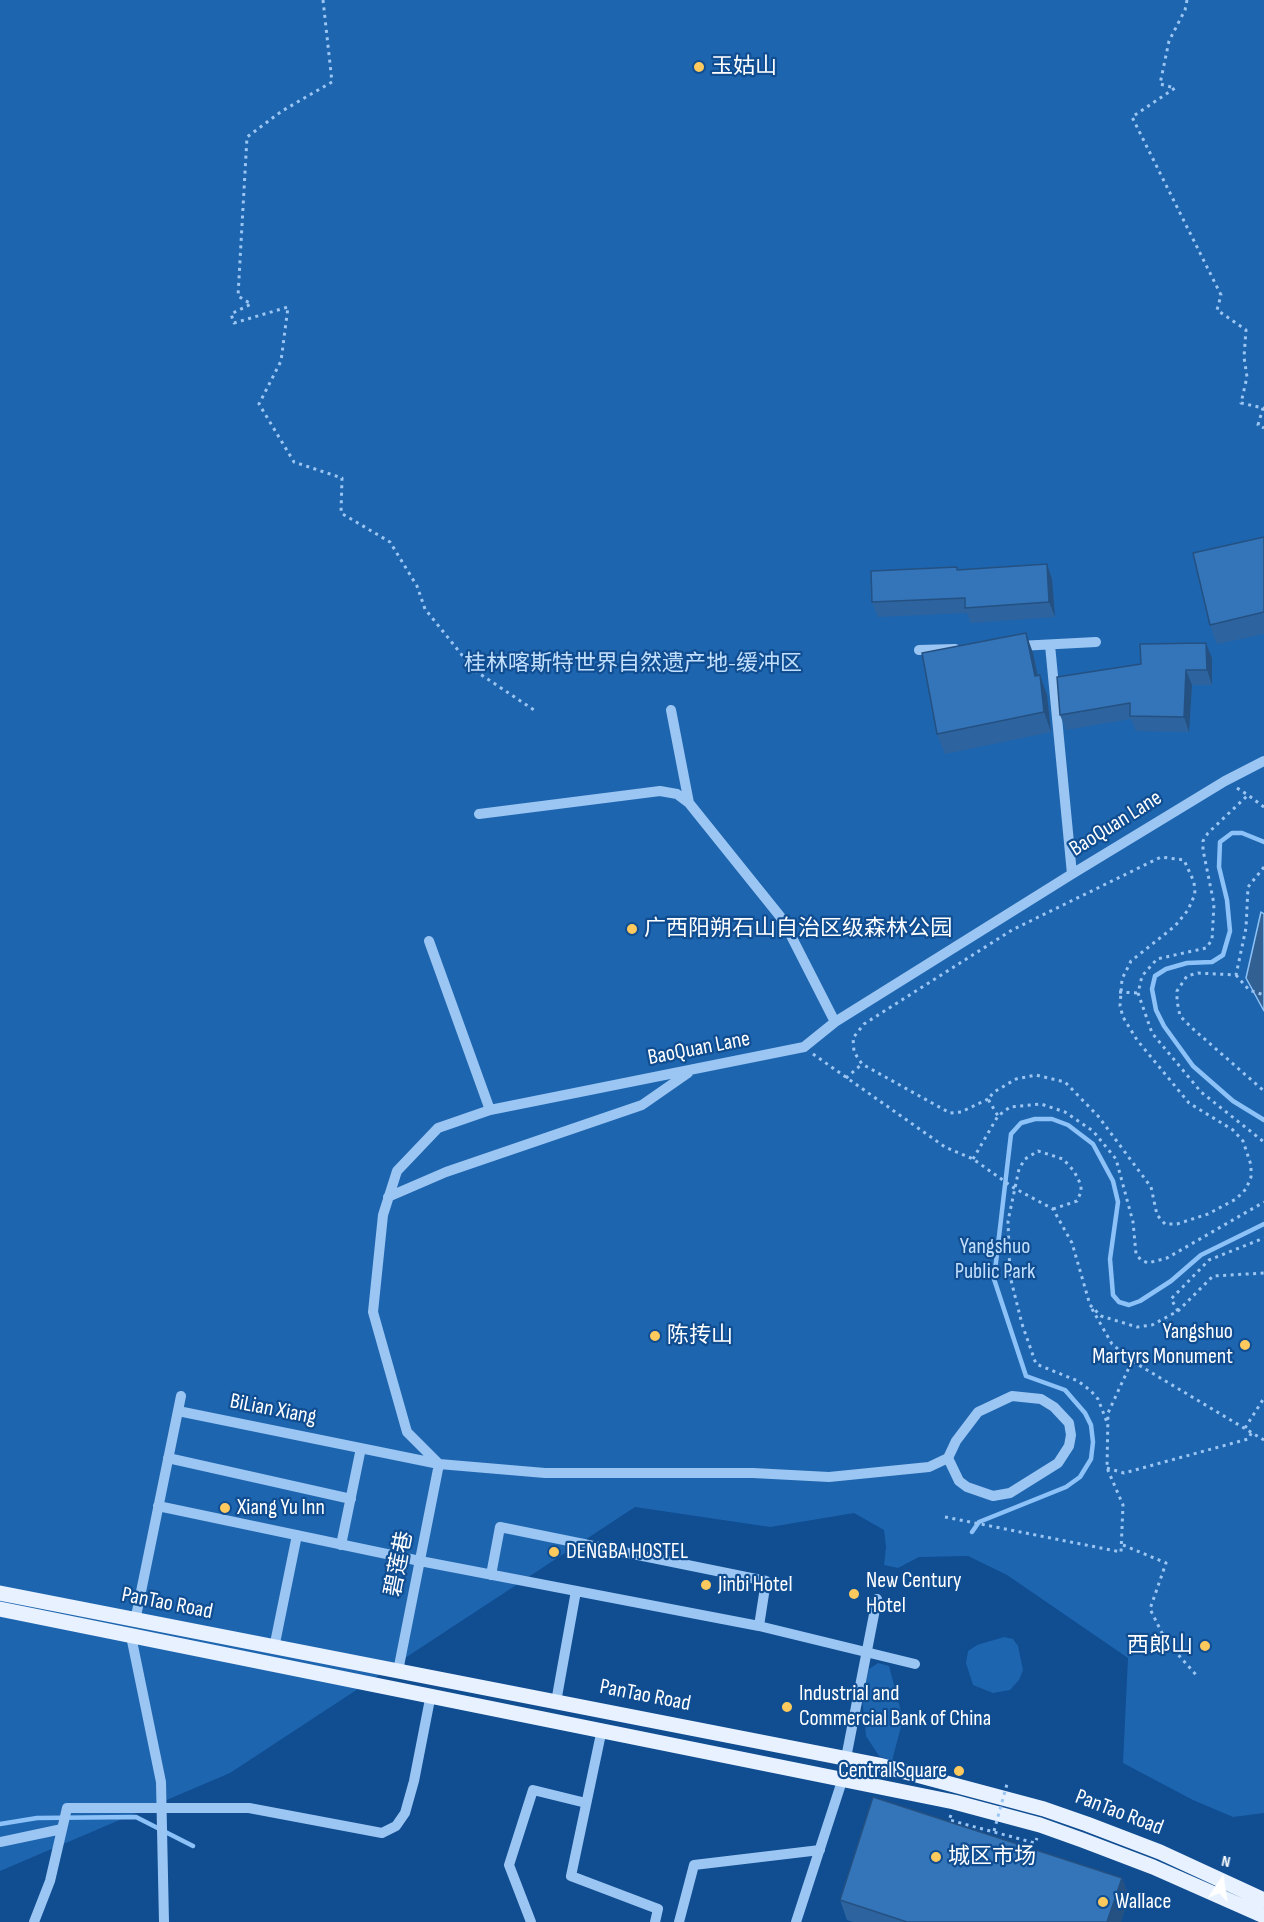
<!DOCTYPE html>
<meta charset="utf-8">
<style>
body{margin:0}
#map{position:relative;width:1264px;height:1922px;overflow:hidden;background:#104d91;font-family:"Sofia Sans Condensed",sans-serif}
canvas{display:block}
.north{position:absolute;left:1192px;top:1850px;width:60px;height:60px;-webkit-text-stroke:4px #104d91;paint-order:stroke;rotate:12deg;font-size:16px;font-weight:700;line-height:24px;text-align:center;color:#fff}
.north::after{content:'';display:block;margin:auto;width:21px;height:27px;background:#fff;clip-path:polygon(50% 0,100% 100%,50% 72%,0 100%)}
</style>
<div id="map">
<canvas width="1264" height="1922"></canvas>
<div class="north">N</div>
</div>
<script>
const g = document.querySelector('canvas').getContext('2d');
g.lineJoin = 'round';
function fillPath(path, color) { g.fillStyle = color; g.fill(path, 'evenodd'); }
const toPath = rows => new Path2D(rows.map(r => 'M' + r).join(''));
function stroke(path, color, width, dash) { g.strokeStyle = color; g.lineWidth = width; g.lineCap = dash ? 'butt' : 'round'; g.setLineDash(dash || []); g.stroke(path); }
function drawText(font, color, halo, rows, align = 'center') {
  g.font = font + ' "Sofia Sans Condensed","Noto Sans SC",sans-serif'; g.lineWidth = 4.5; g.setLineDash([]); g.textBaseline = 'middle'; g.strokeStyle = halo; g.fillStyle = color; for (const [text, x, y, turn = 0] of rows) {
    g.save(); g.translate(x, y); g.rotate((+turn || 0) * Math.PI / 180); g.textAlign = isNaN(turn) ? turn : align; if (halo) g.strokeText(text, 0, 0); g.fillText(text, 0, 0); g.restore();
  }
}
fillPath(toPath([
 [0,0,1264,0,1264,1813,1233,1817,1193,1800,1123,1763,1128,1658,1007,1575,968,1556,919,1557,898,1568,884,1565,886,1547,884,1530,854,1513,770,1527,635,1507,230,1773,0,1871],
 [1004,1637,1013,1639,1018,1646,1023,1670,1019,1680,1010,1690,993,1693,973,1685,966,1663,968,1651,977,1645],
 [878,1663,889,1666,903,1719,892,1761,879,1756,866,1736,862,1698,869,1669]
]), '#1e65af');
const water = toPath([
 [1261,912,1264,914,1264,1011,1246,978,1261,912]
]);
fillPath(water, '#326092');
stroke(water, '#8cc2f7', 1.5);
stroke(toPath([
 [1264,842,1242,833,1232,833,1220,842,1219,867,1227,900,1230,931,1223,955,1212,962,1187,963,1166,969,1155,976,1152,989,1156,1010,1164,1026,1193,1066,1233,1101,1264,1120],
 [972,1532,979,1522,1066,1487,1080,1477,1091,1459,1093,1442,1091,1425,1085,1413,1065,1390,1026,1376,994,1279,1011,1134,1021,1123,1035,1119,1052,1119,1068,1125,1093,1144,1113,1181,1118,1202,1110,1259,1113,1295,1119,1302,1129,1305,1140,1301,1171,1281,1201,1255,1264,1224],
 [0,1824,37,1818,136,1817,193,1846]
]), '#8cc2f7', 4.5);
stroke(toPath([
 [323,0,332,82,282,111,247,137,238,296,251,304,231,314,234,323,288,307,281,361,259,404,294,462,342,478,341,513,390,542,417,586,425,609,474,670,534,710],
 [1187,0,1185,10,1169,41,1160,84,1175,88,1132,117,1221,295,1217,310,1246,330,1244,357,1247,377,1241,403,1263,408,1258,425,1264,428],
 [1237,788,1248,795],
 [1264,807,1248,795,1208,833,1203,841,1203,850,1214,904,1212,940,1206,948,1157,959,1142,976,1138,993,1152,1033,1201,1092,1264,1142],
 [1264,867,1248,887,1246,928,1236,975,1198,973,1187,976,1177,991,1177,1001,1180,1016,1192,1028,1264,1091],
 [1236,975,1249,990,1264,995],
 [1119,992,1138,993],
 [813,1054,945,1147,973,1159,1014,1188,1053,1209,1072,1243,1090,1305,1101,1316,1137,1327,1152,1325,1178,1311,1213,1276,1264,1273],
 [846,1078,862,1064],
 [988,1099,961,1112,950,1113,862,1064,854,1052,853,1038,864,1024,1012,930,1161,857,1184,860,1194,882,1195,894,1188,910,1175,926,1131,961,1122,979,1120,1006,1123,1017,1137,1040,1189,1103,1233,1130,1243,1141,1251,1165,1251,1177,1246,1189,1236,1199,1208,1214,1177,1224,1165,1224,1157,1215,1151,1187,1098,1116,1065,1082,1036,1075,1016,1079,994,1092,988,1099,998,1116],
 [973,1159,998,1116,1010,1107,1041,1104,1065,1112,1093,1131,1116,1159,1133,1222,1136,1254,1141,1260,1148,1263,1167,1258,1264,1202],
 [1053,1209,1077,1201,1081,1192,1081,1185,1074,1171,1063,1159,1038,1151,1025,1159,1019,1169,1008,1221,1010,1276,1022,1324,1036,1364,1078,1381,1091,1391,1098,1399,1108,1425],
 [1092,1309,1112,1344,1132,1361,1264,1440],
 [1178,1311,1171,1299,1209,1260,1264,1238],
 [1245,1428,1264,1398],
 [1107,1468,1124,1473,1248,1439,1252,1432],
 [945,1517,1121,1552,1123,1505,1107,1468,1108,1413,1132,1361],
 [1123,1545,1166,1563,1150,1609,1166,1641,1198,1677],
 [951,1815,949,1820,1035,1843,1037,1838]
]), '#9bc6f3', 3, [3, 4.5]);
stroke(toPath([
 [1050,645,1072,874],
 [1019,646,1096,642],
 [919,650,955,649],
 [671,710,689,803,783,920,835,1022],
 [479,814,660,791,677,794,689,803],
 [429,941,490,1110],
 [388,1197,446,1172,642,1105,688,1073],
 [178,1411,439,1464,545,1473,753,1473,829,1477,929,1467,948,1458,956,1441,978,1412,1012,1396,1041,1399,1054,1407,1069,1423,1071,1435,1069,1446,1058,1463,1010,1493,993,1496,967,1487,959,1481,948,1458],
 [168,1458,351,1499],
 [439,1464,407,1432,373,1312,383,1215,397,1171,438,1128,490,1110,804,1047,835,1022,1072,874,1225,781,1264,761],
 [158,1506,420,1561,759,1626,915,1664],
 [341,1545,361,1448],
 [491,1575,500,1527,766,1581,759,1626],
 [135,1621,181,1396],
 [131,1636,161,1782,164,1922],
 [274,1648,297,1535],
 [398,1671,439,1464],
 [556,1702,576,1591],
 [602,1729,571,1876,658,1909,655,1922],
 [846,1758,877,1599],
 [0,1842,62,1829],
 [34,1922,50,1881,67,1808,249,1808,382,1833,396,1826,405,1813,414,1781,431,1694],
 [531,1922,509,1865,533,1790,586,1803],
 [679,1922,694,1865,820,1850],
 [796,1922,843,1778]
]), '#9bc6f3', 10);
stroke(toPath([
 [0,1593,879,1765,1044,1809,1087,1824,1160,1852,1264,1900],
 [0,1609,954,1802,1040,1825,1082,1840,1153,1867,1264,1916]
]), '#e7f1ff', 15);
stroke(toPath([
 [994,1831,1007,1784]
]), '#9bc6f3', 3, [3, 4.5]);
fillPath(toPath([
 [1264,537,1264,634,1217,644,1210,625],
 [1047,564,1052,579,1055,617,971,623,967,613,878,617,872,602,957,567,958,570],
 [1206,643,1212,658,1212,685,1192,685,1189,732,1136,731,1131,719,1066,730,1060,715,1141,664],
 [1033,653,1038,675,1047,695,1051,732,945,754,937,734],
 [1122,1878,1129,1897,1121,1922,853,1922,847,1920,840,1900]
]), '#2d649f');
fillPath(toPath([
 [1047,564,1052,579,1055,617,1049,602],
 [1026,633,1033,653,1042,696,1035,676],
 [1206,643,1212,658,1212,685,1207,670],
 [1186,670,1192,685,1189,732,1184,717],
 [1040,675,1047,695,1051,732,1044,712],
 [1122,1878,1129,1897,1121,1922,1107,1922]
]), '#245182');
const building = toPath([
 [1264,537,1264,612,1210,625,1193,553,1264,537],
 [1047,564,1049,602,965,608,965,598,872,602,871,571,957,567,957,570,1047,564],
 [1026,633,1035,676,1040,675,1044,712,937,734,922,653,1026,633],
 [1206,643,1207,670,1186,670,1184,717,1130,716,1130,703,1060,715,1057,677,1141,664,1140,644,1206,643],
 [873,1797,1122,1878,1107,1922,907,1922,840,1900,873,1797]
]);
fillPath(building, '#3474b9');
stroke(building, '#245182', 1.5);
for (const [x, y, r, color] of [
 [699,67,6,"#ffca5d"],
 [632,929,6,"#ffca5d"],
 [655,1336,6,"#ffca5d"],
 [1245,1345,6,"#ffca5d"],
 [225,1508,6,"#ffca5d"],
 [554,1552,6,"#ffca5d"],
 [706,1585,6,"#ffca5d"],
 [854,1594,6,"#ffca5d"],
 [1205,1646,6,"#ffca5d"],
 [787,1707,6,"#ffca5d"],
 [959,1771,6,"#ffca5d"],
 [936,1857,6,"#ffca5d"],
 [1103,1902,6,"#ffca5d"]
]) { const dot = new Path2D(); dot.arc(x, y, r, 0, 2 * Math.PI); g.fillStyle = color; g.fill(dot); stroke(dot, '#104d91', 2); }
drawText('22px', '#fff', '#104d91', [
 ["玉姑山",711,67],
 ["广西阳朔石山自治区级森林公园",644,929],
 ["Yangshuo",1233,1332,"right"],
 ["Martyrs Monument",1233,1357,"right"],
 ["陈抟山",667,1336],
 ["Xiang Yu Inn",237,1508],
 ["DENGBA HOSTEL",566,1552],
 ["New Century",866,1581],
 ["Hotel",866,1606],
 ["Jinbi Hotel",718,1585],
 ["西郎山",1193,1646,"right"],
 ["Industrial and",799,1694],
 ["Commercial Bank of China",799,1719],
 ["Central Square",947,1771,"right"],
 ["城区市场",948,1857],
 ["Wallace",1115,1902]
], 'left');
drawText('22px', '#c2e0fe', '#104d91', [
 ["桂林喀斯特世界自然遗产地-缓冲区",633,664],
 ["Yangshuo",995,1247],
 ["Public Park",995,1272]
]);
drawText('22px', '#fff', '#104d91', [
 ["BaoQuan Lane",1116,824,-32],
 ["BaoQuan Lane",699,1049,-11],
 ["BiLian Xiang",273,1410,11],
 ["碧莲巷",400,1564,-79],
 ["PanTao Road",167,1604,11],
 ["PanTao Road",645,1696,11],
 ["PanTao Road",1119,1813,21]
]);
</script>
